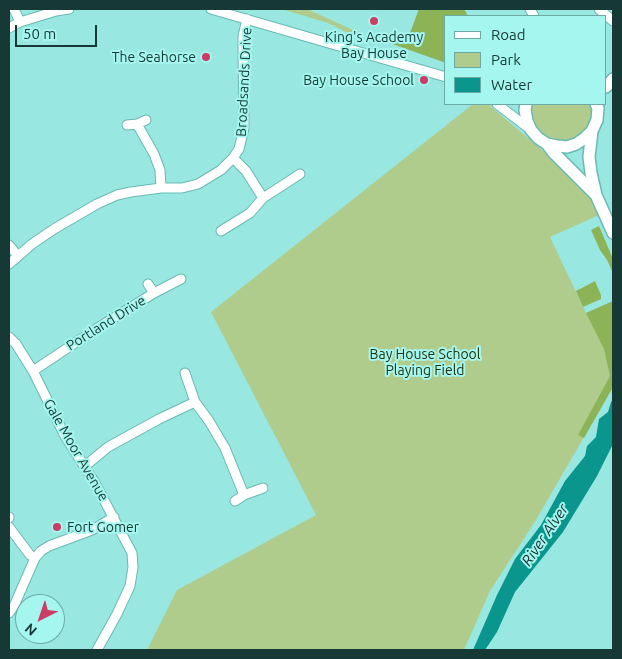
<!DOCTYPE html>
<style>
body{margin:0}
#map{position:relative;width:622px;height:659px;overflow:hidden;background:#98e8e1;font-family:Ubuntu,sans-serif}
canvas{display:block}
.frame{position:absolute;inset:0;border:10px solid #173936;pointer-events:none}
.legend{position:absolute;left:444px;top:15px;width:162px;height:90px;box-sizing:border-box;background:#a5f6ee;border:1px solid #6caaa4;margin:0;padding:6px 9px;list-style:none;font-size:15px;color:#173936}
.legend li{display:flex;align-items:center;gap:10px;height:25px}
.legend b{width:25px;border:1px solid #6caaa4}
.north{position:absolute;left:15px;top:594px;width:50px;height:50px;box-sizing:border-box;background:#a5f6ee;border:1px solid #6caaa4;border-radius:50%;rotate:221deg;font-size:14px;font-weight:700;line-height:20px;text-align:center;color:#173936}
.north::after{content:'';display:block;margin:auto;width:18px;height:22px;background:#cc3d65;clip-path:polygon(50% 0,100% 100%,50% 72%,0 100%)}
.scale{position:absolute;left:15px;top:25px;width:82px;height:22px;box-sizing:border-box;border:2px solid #173936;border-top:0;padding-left:6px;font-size:15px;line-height:18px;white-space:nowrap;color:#173936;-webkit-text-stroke:4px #a5f6ee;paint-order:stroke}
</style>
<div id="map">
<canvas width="622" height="659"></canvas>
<div class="frame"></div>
<ul class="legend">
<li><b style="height:6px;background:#fff"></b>Road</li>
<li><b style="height:14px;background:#afcc8d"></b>Park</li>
<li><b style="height:14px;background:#0a958d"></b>Water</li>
</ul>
<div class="north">N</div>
<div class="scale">50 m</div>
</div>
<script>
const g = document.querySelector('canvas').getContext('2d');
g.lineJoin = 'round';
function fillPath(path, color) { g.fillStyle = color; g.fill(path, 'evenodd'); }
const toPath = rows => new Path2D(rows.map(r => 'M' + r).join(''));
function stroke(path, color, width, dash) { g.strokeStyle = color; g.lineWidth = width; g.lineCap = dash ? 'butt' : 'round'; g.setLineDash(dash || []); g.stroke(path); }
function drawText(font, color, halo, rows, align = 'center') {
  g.font = font + ' Ubuntu,sans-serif'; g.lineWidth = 4; g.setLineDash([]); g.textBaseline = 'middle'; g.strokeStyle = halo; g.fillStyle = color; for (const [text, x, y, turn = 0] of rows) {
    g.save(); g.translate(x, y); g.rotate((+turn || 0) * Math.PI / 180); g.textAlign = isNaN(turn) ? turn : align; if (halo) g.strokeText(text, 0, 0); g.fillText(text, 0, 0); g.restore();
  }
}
fillPath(toPath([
 [281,9,307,9,362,34,348,33,328,23],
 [473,104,488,104,568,172,581,185,590,197,599,215,550,237,586,313,613,301,613,387,536,520,490,591,464,650,147,650,177,590,316,515,211,312],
 [533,104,590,104,592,108,591,118,587,128,580,135,571,140,561,142,551,140,543,135,536,128,532,119,531,109]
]), '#afcc8d');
fillPath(toPath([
 [419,9,464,9,468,16,446,16,446,63,384,41,387,33,407,41],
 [599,226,613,259,613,273,607,260,600,250,591,230],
 [595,281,601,295,601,299,583,307,576,291],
 [613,301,613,387,584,438,578,435,610,376,604,349,586,313]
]), '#8cb356');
fillPath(toPath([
 [613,399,613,444,597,476,563,532,515,592,497,632,485,650,473,650,497,595,515,559,541,525,565,481,585,456,587,446,596,437,599,419,608,412,611,402]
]), '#0a958d');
const minor = toPath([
 [14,9,20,22],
 [211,9,446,77],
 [530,9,534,16],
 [599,9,613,21],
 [9,28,20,22,56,11,69,9],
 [497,104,531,130],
 [137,124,154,154,160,170,161,188],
 [127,125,137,124,146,120],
 [233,158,246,171,263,198],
 [221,231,250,213,263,198,300,174],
 [9,245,18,256],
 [9,264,32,244,54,229,97,204,117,195,131,192,161,188,182,188,198,184,221,170,233,158,239,149,244,128,243,48,243,36,247,19],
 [148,284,154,293],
 [9,337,16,344,33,371,65,436,95,483,132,553,133,567,130,586,117,614,97,650],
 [33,371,96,329,154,293,181,279],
 [185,373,195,402,209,421,225,448,244,495],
 [85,466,108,447,159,419,195,402],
 [235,501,244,495,263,488],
 [9,518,9,517],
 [9,527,30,555,35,558],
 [9,613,14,606,35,558,41,551,49,546,92,530,114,517]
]);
const tertiary = toPath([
 [606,87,613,79],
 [526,104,525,110,527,121,531,130,538,138,547,144,557,146,567,147,576,144,585,138,592,131,597,120,598,108,596,104],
 [592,131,589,157,591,173,596,195,613,233],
 [547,144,553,152,595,194]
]);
stroke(minor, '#69b9b2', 11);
stroke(tertiary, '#69b9b2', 14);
stroke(minor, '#fff', 9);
stroke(tertiary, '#fff', 11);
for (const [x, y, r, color] of [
 [374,21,5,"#cc3d65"],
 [206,57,5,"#cc3d65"],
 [424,80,5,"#cc3d65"],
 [57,527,5,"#cc3d65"]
]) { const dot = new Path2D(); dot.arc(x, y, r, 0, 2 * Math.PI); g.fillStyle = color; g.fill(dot); stroke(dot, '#a5f6ee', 2); }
drawText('14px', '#173936', '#a5f6ee', [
 ["King's Academy",374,37,"center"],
 ["Bay House",374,53,"center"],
 ["The Seahorse",196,57],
 ["Bay House School",414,80],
 ["Fort Gomer",67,527,"left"]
], 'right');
drawText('14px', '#173936', '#a5f6ee', [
 ["Broadsands Drive",244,82,-87],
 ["Portland Drive",106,323,-32],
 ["Gale Moor Avenue",76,450,60]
]);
drawText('14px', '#25350e', '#a5f6ee', [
 ["Bay House School",425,354],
 ["Playing Field",425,370]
]);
drawText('italic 15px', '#17302e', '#a5f6ee', [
 ["River Alver",545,535,-56]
]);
</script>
